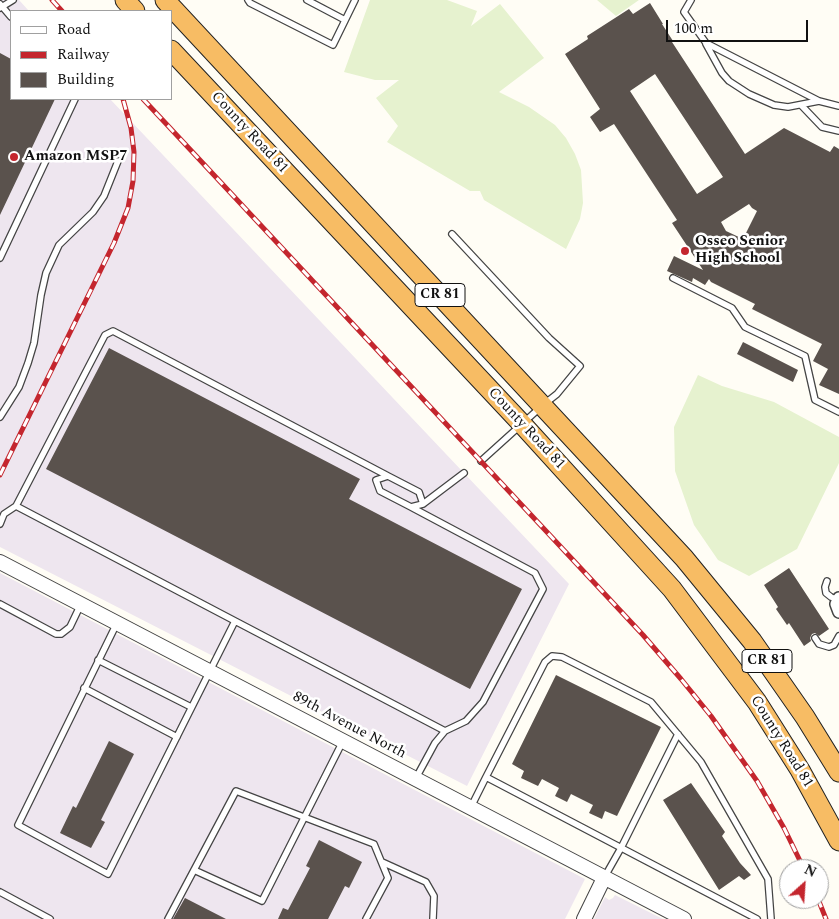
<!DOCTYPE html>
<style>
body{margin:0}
#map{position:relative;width:839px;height:919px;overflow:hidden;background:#fffdf5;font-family:Spectral,serif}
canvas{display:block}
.legend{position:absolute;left:10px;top:10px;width:162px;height:90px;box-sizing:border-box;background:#fff;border:1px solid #a0a0a0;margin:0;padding:6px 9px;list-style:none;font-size:15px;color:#111}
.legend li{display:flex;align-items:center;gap:10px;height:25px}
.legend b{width:25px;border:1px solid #a0a0a0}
.north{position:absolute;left:779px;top:859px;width:50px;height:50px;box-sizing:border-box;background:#fff;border:1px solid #a0a0a0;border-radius:50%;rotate:26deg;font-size:14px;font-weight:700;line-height:20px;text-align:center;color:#111}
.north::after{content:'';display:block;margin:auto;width:18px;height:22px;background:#c4262e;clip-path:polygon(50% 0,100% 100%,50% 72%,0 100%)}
.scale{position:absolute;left:666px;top:20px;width:142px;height:22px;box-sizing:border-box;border:2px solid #111;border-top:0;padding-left:6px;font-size:15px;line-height:18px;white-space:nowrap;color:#111;-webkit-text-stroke:4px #fff;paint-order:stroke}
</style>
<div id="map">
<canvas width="839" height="919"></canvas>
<ul class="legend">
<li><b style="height:6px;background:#fff"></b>Road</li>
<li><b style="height:6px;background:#c4262e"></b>Railway</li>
<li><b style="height:14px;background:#5a524d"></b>Building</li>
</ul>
<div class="north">N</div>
<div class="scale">100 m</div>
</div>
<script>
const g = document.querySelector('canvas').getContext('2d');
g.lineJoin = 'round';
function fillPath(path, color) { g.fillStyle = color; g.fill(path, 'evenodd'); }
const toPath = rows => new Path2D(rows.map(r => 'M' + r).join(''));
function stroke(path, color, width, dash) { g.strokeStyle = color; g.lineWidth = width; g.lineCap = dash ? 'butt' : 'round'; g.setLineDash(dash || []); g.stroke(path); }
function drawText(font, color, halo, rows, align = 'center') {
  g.font = font + ' Spectral,serif'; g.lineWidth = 5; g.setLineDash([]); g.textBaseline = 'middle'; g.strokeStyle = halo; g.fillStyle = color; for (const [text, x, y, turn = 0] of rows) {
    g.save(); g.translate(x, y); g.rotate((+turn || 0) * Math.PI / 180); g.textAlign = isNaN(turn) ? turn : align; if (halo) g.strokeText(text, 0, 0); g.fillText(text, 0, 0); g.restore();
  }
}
fillPath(toPath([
 [0,0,19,0,29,11,11,11,11,99,110,99,569,584,467,786,0,547],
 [0,573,585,879,565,919,0,919],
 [615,895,663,919,594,919,605,897,609,900,613,898]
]), '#eee6ef');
fillPath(toPath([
 [370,0,447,0,477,11,471,26,500,4,544,58,499,92,529,107,555,125,566,138,575,154,581,170,583,203,580,219,566,249,484,200,480,191,470,191,387,142,398,126,376,98,399,80,375,80,344,72],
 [597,0,639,0,616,16],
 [698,375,722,386,774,402,839,437,839,463,797,549,749,576,718,560,694,525,675,471,674,427]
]), '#e6f2cf');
fillPath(toPath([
 [650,3,663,24,662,24,673,41,672,42,745,154,784,128,830,152,834,146,839,149,839,394,819,385,828,369,813,361,822,344,752,309,755,304,711,282,709,279,705,285,693,278,692,282,667,271,674,256,703,270,672,223,677,220,614,124,600,132,590,117,600,109,565,54,588,39,587,36,629,9,633,14],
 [655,74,723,177,697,194,630,91],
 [749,204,752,208,757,211,743,239,726,231,721,222],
 [0,53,11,59,11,99,55,99,0,215],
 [743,342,798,370,793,382,737,354],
 [109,348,360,479,349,499,522,589,470,689,46,469],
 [789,568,829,629,819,636,815,633,812,634,810,638,811,641,804,646,789,623,787,625,776,609,778,607,764,585],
 [556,675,661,727,617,816,605,811,602,819,589,813,593,805,571,794,567,802,555,796,559,788,542,779,538,786,521,778,524,771,512,764],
 [109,741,134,754,101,820,105,822,91,848,60,833,73,806,76,808],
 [691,783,725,832,722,836,740,863,751,875,744,880,739,876,719,890,663,800],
 [319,840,362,862,349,888,345,886,328,919,278,919,283,908,288,910,310,868,306,866],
 [185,898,226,919,173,919]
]), '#5a524d');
const service = toPath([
 [248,0,250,3,333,45,355,0],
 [307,0,345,20],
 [691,0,684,12,706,43,819,101,839,106],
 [0,4,11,17],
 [0,8,13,0],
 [706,44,722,73,729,81,749,94,774,105,788,107,819,101],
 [801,105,822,127,839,131],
 [452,234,549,338,580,366,557,394,543,405,481,461],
 [0,258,75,99],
 [673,278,732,308,745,327,805,356,815,400,839,412],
 [0,417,19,387,28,363,34,343,41,295,46,273,59,245,93,212,104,196,118,161],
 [423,504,419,492,388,476,376,480,380,491,411,507,423,504,464,473],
 [16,506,105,335,113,331,388,476],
 [411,507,535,573,543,589,483,702,466,721,445,731,435,743,416,778],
 [0,524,4,514,16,506,235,621],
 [827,581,825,587,826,593,831,597,838,600],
 [0,604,56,634,61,634,70,627,81,604],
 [117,623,18,825,108,874,235,621,445,731],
 [815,638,819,644,829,647,834,645,839,636],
 [98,660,191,707],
 [84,688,177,737],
 [486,777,545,662,552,656,562,657,651,702,701,762,768,879,771,919],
 [471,807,486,777,757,919],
 [382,862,426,882,434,896,433,919],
 [194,870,262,901,343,741],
 [604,878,621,848,678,734],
 [0,892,50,919],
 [168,919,236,791,374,844,388,878,366,919]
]);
const minor = toPath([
 [839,598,836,604,839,612]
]);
const tertiary = toPath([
 [0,562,684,919],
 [584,919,604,878]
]);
const trunk = toPath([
 [125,0,135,11],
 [165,0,684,558,752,641,805,717,839,772],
 [171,50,522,424,672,589,757,702,800,770,839,841]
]);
stroke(service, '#444', 8);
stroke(minor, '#444', 14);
stroke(tertiary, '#444', 16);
stroke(trunk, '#222', 21);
stroke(service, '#fff', 5.5);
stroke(minor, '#fff', 11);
stroke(tertiary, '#fff', 14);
stroke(trunk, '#f7bc64', 19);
const rail = toPath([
 [52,0,62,11],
 [143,99,643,635,681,679,711,716,757,781,784,828,804,869],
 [0,475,114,243,128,208,133,181,134,152,131,128,123,99],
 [818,899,826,919]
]);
stroke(rail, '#c4262e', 5);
stroke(rail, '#fff', 3, [9]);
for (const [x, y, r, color] of [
 [14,157,5,"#c4262e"],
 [685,251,5,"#c4262e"]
]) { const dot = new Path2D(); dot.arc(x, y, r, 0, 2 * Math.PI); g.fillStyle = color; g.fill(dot); stroke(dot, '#fff', 2); }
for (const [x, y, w] of [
 [440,295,50],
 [767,661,50]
]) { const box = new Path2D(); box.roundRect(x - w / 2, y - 11.5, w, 23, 4); g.fillStyle = '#fff'; g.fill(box); stroke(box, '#111', 1); }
drawText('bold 14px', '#111', null, [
 ["CR 81",440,295],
 ["CR 81",767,661]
]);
drawText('15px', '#111', '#fff', [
 ["County Road 81",249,133,47],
 ["County Road 81",526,429,47],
 ["89th Avenue North",349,726,28],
 ["County Road 81",781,742,58]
]);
drawText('bold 15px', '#111', '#fff', [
 ["Amazon MSP7",24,157],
 ["Osseo Senior",695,242],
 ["High School",695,259]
], 'left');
</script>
